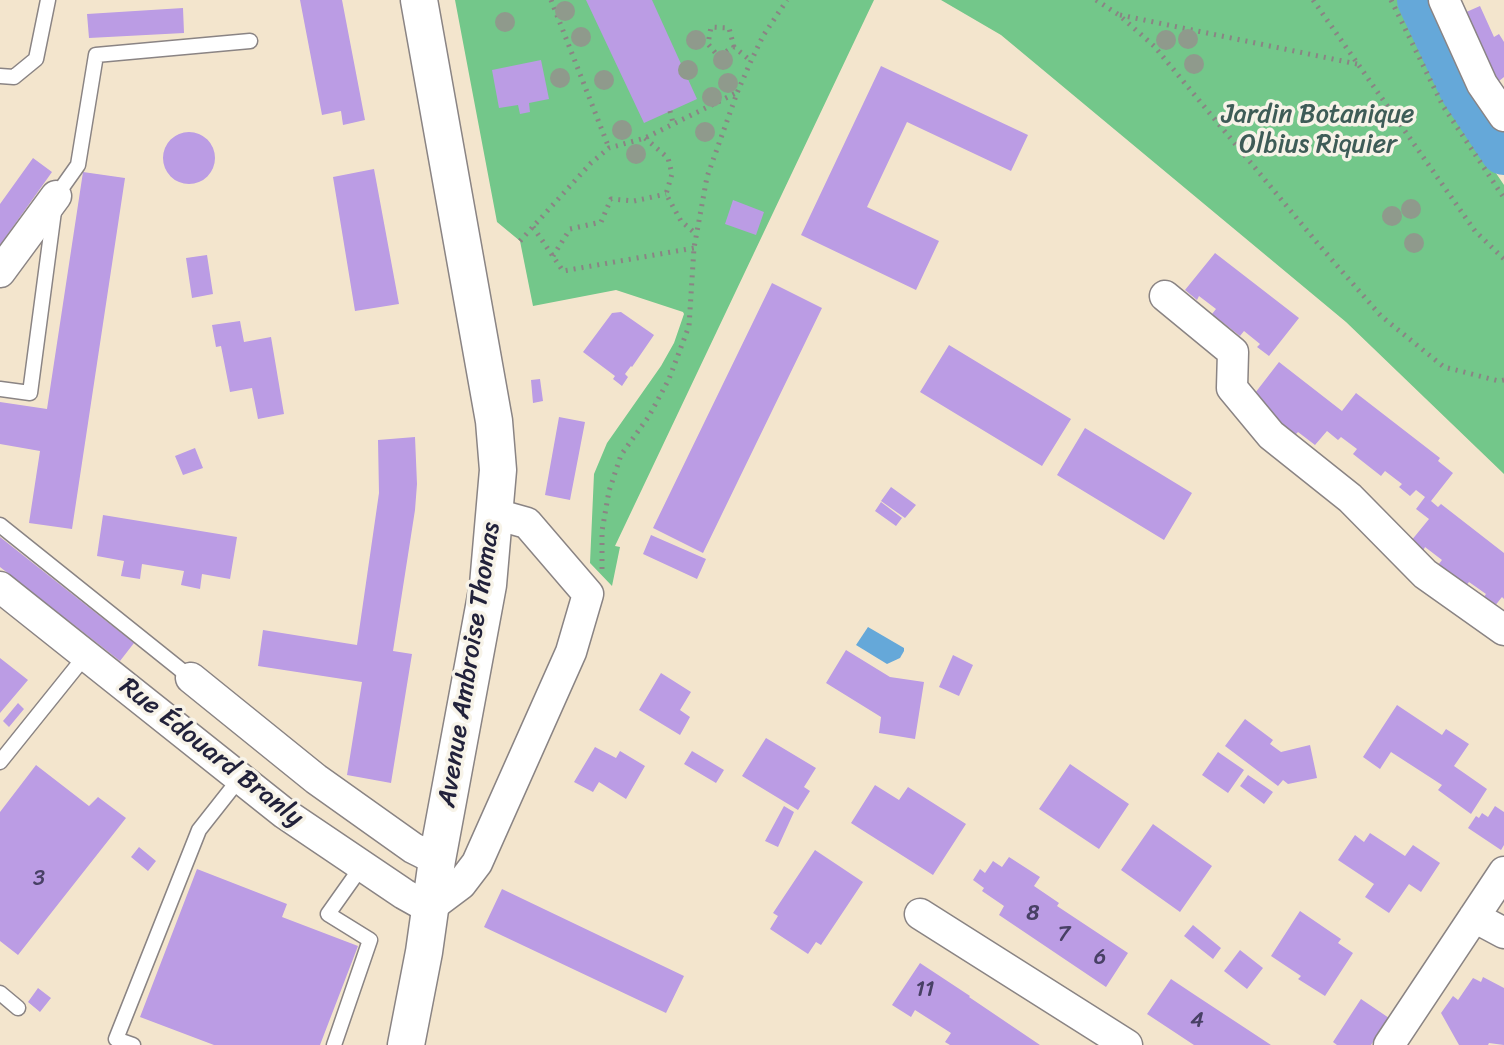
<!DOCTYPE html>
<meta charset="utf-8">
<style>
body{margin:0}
canvas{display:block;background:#f3e5cd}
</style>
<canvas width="1504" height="1045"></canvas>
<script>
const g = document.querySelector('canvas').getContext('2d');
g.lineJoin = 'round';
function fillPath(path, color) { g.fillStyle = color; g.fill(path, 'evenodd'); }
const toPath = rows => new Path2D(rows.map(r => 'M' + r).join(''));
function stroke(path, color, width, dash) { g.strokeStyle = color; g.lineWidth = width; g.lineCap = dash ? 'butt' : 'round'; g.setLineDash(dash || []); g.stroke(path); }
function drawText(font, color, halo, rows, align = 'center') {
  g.font = font + ' Sriracha,sans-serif'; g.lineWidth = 7; g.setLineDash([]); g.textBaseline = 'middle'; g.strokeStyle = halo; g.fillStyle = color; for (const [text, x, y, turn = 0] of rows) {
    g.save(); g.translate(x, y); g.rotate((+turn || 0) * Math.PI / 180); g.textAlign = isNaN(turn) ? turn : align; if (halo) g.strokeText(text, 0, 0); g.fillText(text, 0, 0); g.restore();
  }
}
fillPath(toPath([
 [455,0,874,0,615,546,620,547,612,586,590,563,594,474,607,443,661,366,674,343,684,314,683,312,616,290,533,306,520,241,497,222],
 [941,0,1401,0,1448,102,1504,185,1504,474,1346,322,1001,35]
]), '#73c78a');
fillPath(toPath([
 [868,627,904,648,904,651,900,658,887,664,856,645]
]), '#65a8d9');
stroke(toPath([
 [1421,0,1463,89,1504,151]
]), '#65a8d9', 48);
fillPath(toPath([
 [300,0,342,0,365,120,343,125,341,111,322,115],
 [586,0,652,0,697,99,644,123],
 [1480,6,1494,37,1499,34,1504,42,1504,77,1499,81,1483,55,1464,13],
 [183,8,184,33,89,38,87,14],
 [541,60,549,99,529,103,530,112,520,114,518,105,499,108,492,70],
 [881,66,1028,135,1011,171,907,122,867,207,939,241,916,290,801,235],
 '163 158a26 26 0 1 1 52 0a26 26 0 1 1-52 0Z',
 [33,158,52,172,0,245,0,204],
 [374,169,399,304,355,311,333,177],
 [83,172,125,178,72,529,29,523,40,451,0,444,0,402,47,409],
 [733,200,764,212,756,235,725,224],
 [1215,253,1299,318,1269,356,1257,347,1260,344,1244,331,1240,336,1212,314,1216,309,1199,296,1197,300,1185,290],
 [207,255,213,294,192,298,186,258],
 [772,283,822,308,703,553,653,528],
 [621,312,654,335,632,367,631,366,625,374,628,377,622,386,613,379,615,376,583,352,612,313],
 [240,321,244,342,271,337,284,414,258,419,252,388,230,392,221,346,216,347,212,325],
 [949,345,1071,419,1042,466,920,392],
 [1279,362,1342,411,1356,393,1440,458,1438,461,1453,473,1431,501,1438,507,1441,504,1504,553,1504,599,1502,597,1494,607,1483,598,1486,594,1469,582,1465,587,1438,565,1442,560,1425,547,1423,551,1411,541,1429,519,1416,509,1425,497,1416,490,1410,496,1399,487,1402,484,1385,471,1381,476,1353,454,1357,449,1341,437,1338,440,1327,431,1315,445,1298,432,1293,437,1266,415,1270,410,1252,397],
 [540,379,543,401,533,403,531,380],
 [559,417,585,422,570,500,545,495],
 [1085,428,1192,493,1164,540,1057,475],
 [415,437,417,484,415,510,393,651,412,654,391,783,347,775,362,682,258,666,263,630,357,645,379,493,378,440],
 [195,448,203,468,183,475,175,456],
 [891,487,916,505,905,518,881,501],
 [881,502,902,518,896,526,875,511],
 [103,515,237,537,230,579,202,574,200,589,181,585,184,571,142,564,140,579,121,576,124,561,97,556],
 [651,535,706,559,697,579,643,554],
 [0,537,134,643,120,661,0,567],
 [846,650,890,677,924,682,915,739,879,733,881,717,826,683],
 [953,655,973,665,959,696,939,687],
 [0,658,28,680,0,713],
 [661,673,691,692,680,710,690,717,680,735,639,710],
 [18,703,24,709,9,727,3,721],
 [1397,705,1442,735,1446,729,1469,744,1454,766,1487,789,1471,814,1438,790,1442,785,1391,752,1380,769,1363,757],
 [1245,719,1273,740,1270,744,1281,752,1310,745,1317,778,1288,784,1283,780,1278,786,1225,746],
 [766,738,816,768,804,787,810,791,798,810,742,776],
 [595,747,616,758,620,751,645,766,626,799,599,782,593,792,574,782],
 [692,751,724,770,716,783,684,764],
 [1218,752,1244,770,1228,793,1202,775],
 [1070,764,1129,804,1099,849,1039,809],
 [36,765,89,806,98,797,126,818,18,955,0,941,0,812],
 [1248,775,1273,792,1264,804,1240,786],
 [875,785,899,800,908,787,966,824,933,875,851,823],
 [784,806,794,812,778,847,765,841],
 [1495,806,1504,812,1504,845,1501,850,1468,828,1476,816,1479,818,1482,813,1488,817],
 [1153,824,1212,866,1180,912,1121,870],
 [1370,833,1405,856,1413,845,1440,863,1421,892,1409,884,1389,913,1365,897,1374,884,1338,860,1355,835,1364,842],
 [139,847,156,861,148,871,131,857],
 [815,850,863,882,821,945,816,942,808,954,770,929,778,916,773,913],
 [1009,857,1040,877,1034,886,1059,903,1057,906,1128,953,1106,987,999,915,1004,906,982,891,984,888,973,880,980,869,985,873,993,861,1002,867],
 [197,869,287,904,282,917,358,946,320,1045,214,1045,140,1017],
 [502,889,684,976,666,1013,484,927],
 [1300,911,1341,939,1338,943,1353,953,1325,996,1298,979,1301,976,1271,956],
 [1193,925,1221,948,1213,959,1184,936],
 [1240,950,1263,968,1247,989,1224,971],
 [920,963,970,996,969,997,1040,1045,950,1045,945,1042,951,1033,915,1010,911,1017,892,1005],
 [1483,977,1504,988,1504,1045,1489,1043,1488,1045,1459,1045,1441,1013,1453,996,1458,1000,1473,978,1481,982],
 [1171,979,1195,995,1271,1045,1194,1045,1147,1014],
 [38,988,51,998,40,1012,28,1002],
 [1361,999,1389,1018,1371,1045,1337,1045,1333,1042]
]), '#bb9ce4');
const service = toPath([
 [0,76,14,77,36,59,48,0],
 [0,389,30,393,56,196,78,165,96,55,250,41],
 [0,525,191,678],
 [0,762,86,655],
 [0,993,18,1008],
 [133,1045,116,1039,199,830,240,778],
 [334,1045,370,940,328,914,362,866]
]);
const minor = toPath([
 [1444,0,1482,84,1504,116],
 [0,272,56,196],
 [1165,296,1233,352,1232,388,1271,435,1350,498,1425,574,1504,630],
 [0,587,284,813,404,894,429,908,461,884,477,863,571,652,588,594,527,523,495,514],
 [191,678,316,779,413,848,437,860],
 [920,914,1127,1045],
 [1474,917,1504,933],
 [1389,1045,1504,872]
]);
const tertiary = toPath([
 [406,1045,424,952,437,860,488,585,498,470,494,421,419,0]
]);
stroke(service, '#8a8484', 17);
stroke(minor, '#8a8484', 33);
stroke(tertiary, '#8a8484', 39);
stroke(toPath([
 [551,0,609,148],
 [1096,0,1119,15,1154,46,1319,245,1381,316,1444,367,1499,381,1504,380],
 [1313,0,1475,231,1504,259],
 [1391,0,1443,106,1504,198],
 [1120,15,1357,64],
 [734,47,729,28,711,27,708,44,718,56,734,47,751,61],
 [670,111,673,123],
 [645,138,668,158,672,174,666,194,681,221,696,234],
 [533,227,563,271,694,248],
 [520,241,591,163,609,148,645,138,736,93],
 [553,256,570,229,601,222,611,199,634,201,666,194],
 [602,569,602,531,609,491,621,455,649,416,669,379,689,326,694,248,707,177,737,93,751,61,763,36,787,0]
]), '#8a8484', 5, [2, 6]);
stroke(service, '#fff', 14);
stroke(minor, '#fff', 30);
stroke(tertiary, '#fff', 36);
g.fillStyle = '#8f9a8c';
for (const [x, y] of [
 [565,11],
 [505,22],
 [581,37],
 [1188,39],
 [696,40],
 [1166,40],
 [723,60],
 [1194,64],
 [688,70],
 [560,78],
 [604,80],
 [728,83],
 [712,97],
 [622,130],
 [705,132],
 [636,154],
 [1411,209],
 [1392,216],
 [1414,243]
]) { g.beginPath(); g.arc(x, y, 10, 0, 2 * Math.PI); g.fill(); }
drawText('22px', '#484065', null, [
 ["3",39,879],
 ["8",1033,914],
 ["7",1064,935],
 ["6",1100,958],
 ["11",925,990],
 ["4",1197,1021]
]);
drawText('26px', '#3e5c57', '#f7f3e8', [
 ["Jardin Botanique",1318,115],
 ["Olbius Riquier",1318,145]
]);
drawText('26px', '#22223b', '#f7f3e8', [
 ["Avenue Ambroise Thomas",470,665,-81],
 ["Rue Édouard Branly",211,753,38]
]);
</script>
